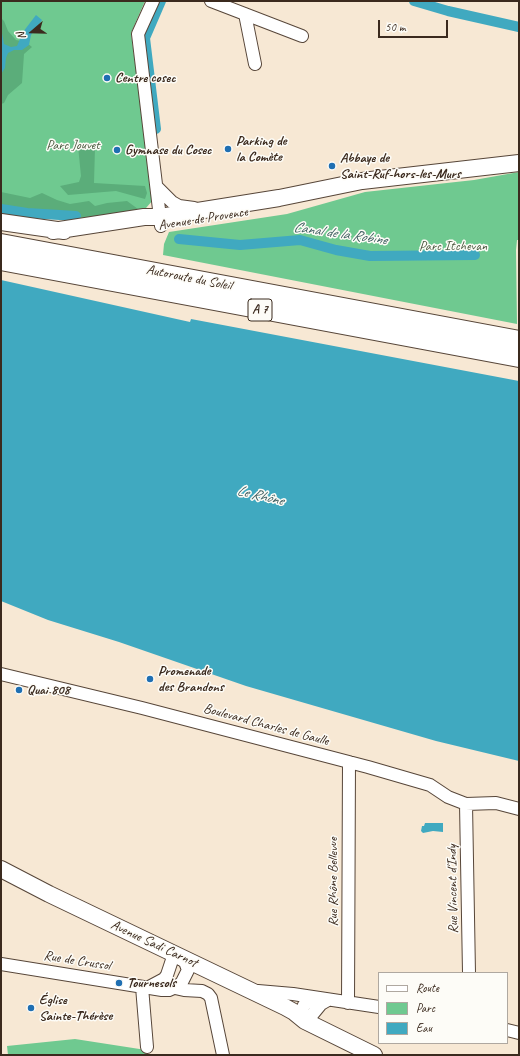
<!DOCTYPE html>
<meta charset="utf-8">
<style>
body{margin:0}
#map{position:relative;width:520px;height:1056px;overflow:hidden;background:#f7e8d4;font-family:Caveat,sans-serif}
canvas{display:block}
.frame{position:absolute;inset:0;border:2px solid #3b2a1e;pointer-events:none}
.legend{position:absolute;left:378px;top:972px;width:130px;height:72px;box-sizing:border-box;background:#fdfcf7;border:1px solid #afa8a0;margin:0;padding:5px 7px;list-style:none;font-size:12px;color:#3b2a1e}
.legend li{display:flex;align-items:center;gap:8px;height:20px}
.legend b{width:20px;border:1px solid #afa8a0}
.north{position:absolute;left:12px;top:12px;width:40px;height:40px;-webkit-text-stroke:3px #fdfcf7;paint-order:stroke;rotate:250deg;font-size:11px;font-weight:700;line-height:16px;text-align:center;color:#3b2a1e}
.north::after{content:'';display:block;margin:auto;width:14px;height:18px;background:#3b2a1e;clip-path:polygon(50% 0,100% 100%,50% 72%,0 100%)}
.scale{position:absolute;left:378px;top:20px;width:70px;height:18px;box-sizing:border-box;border:2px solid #3b2a1e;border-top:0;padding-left:5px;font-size:12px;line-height:14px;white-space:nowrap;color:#3b2a1e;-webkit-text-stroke:3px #fdfcf7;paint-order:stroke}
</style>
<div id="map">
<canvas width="520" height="1056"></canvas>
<div class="frame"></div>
<ul class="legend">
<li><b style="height:5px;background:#fff"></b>Route</li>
<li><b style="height:11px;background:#6fc990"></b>Parc</li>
<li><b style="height:11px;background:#40a9c0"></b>Eau</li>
</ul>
<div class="north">N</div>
<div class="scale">50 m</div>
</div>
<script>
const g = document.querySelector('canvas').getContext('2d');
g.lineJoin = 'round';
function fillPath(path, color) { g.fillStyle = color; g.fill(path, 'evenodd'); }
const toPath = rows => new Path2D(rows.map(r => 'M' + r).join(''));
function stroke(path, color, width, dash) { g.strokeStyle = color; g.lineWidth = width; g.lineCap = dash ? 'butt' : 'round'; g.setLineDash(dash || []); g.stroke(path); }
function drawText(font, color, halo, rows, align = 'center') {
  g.font = font + ' Caveat,sans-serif'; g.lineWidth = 3; g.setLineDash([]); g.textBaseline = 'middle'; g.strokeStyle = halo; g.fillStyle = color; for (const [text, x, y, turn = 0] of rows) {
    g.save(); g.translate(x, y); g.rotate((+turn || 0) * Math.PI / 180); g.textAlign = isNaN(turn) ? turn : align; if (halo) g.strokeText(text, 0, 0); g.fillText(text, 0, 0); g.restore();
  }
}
fillPath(toPath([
 [1,1,145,1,131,33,153,200,146,208,135,211,94,219,1,213],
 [519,172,519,240,517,240,516,250,517,324,163,255,164,244,169,232,287,214,365,192,474,180],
 [75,1039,146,1050,146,1055,8,1055,7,1046]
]), '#6fc990');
fillPath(toPath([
 [1,18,4,21,8,31,16,40,26,42,32,47,24,54,22,83,8,95,4,103,1,104],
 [78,146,95,148,94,183,145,186,147,193,145,199,116,191,68,195,60,186,79,182,81,176],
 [1,192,30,198,42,193,57,200,70,204,89,201,95,206,107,203,127,201,138,209,101,216,82,217,7,212,1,211]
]), '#5bad7a');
fillPath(toPath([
 [36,15,42,20,31,35,29,45,22,50,14,50,8,53,6,58,5,68,1,74,1,28,4,44,11,47,17,46,23,32],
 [1,280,190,322,191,319,519,381,519,761,436,741,246,686,119,642,48,620,1,601],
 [425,823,443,823,443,832,433,831,423,833,421,831,422,826,424,826]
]), '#40a9c0');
stroke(toPath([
 [414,1,448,11,519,27],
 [156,129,145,38,161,1],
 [1,209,27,213,76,216],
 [179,239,240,245,300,240,336,250,370,256,475,255]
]), '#40a9c0', 10);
const minor = toPath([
 [153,1,138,34,161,226],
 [211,1,302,36],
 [245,14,255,64],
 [157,187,172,202,179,206,194,208],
 [1,674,142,708,368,767,430,785,448,797,466,804,496,803,519,809],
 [466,804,469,973],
 [1,964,162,990,169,990,178,986,182,982,188,970,185,962,174,954,167,975,164,979,149,987],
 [171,985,175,988,184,990,202,991,208,994,211,998,223,1055],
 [142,987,147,1047],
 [258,991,293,994,379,1007],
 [318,999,312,1000,304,1005,302,1010,305,1021,312,1015,321,1004,328,1000],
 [348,1003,349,762],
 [507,1030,519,1033]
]);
const major = toPath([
 [1,222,64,231],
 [53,231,144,217,160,217,279,198,362,181,519,163],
 [1,869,49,894,285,1007,294,1012,305,1021,374,1055]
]);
const highway = toPath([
 [1,243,519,340],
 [1,261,519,358]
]);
stroke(minor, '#574639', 14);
stroke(major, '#574639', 18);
stroke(highway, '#574639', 20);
stroke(minor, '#fff', 12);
stroke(major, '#fff', 16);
stroke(highway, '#fff', 18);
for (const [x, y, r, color] of [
 [107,78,4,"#1f6fb2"],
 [228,149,4,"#1f6fb2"],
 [117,150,4,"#1f6fb2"],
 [332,166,4,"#1f6fb2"],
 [150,679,4,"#1f6fb2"],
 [19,690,4,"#1f6fb2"],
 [119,983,4,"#1f6fb2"],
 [31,1008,4,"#1f6fb2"]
]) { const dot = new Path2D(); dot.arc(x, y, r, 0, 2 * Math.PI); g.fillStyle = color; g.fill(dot); stroke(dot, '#fdfcf7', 1.5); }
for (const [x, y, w] of [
 [260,310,24]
]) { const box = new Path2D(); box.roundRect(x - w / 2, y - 11, w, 22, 3); g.fillStyle = '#fdfcf7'; g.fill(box); stroke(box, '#3b2a1e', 1); }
drawText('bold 13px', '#3b2a1e', null, [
 ["A 7",260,310]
]);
drawText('bold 14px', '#3b2a1e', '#fdfcf7', [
 ["Centre cosec",115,78],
 ["Parking de",236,141],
 ["la Comète",236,157],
 ["Gymnase du Cosec",125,150],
 ["Abbaye de",340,158],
 ["Saint-Ruf-hors-les-Murs",340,174],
 ["Promenade",158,671],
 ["des Brandons",158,687],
 ["Quai 808",27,690],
 ["Tournesols",127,983],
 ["Église",39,1000],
 ["Sainte-Thérèse",39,1016]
], 'left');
drawText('14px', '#4b5a40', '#fdfcf7', [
 ["Parc Jouvet",73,145],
 ["Parc Itchevan",453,246]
]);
drawText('14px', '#3b2a1e', '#fdfcf7', [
 ["Avenue de Provence",203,219,-9],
 ["Autoroute du Soleil",189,278,11],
 ["Boulevard Charles de Gaulle",266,725,15],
 ["Rue Rhône Bellevue",333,882,-90],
 ["Rue Vincent d'Indy",453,889,-91],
 ["Avenue Sadi Carnot",154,944,25],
 ["Rue de Crussol",77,961,9]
]);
drawText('italic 15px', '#3d5d5f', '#fdfcf7', [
 ["Canal de la Robine",340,234,8],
 ["Le Rhône",260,496,13]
]);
</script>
